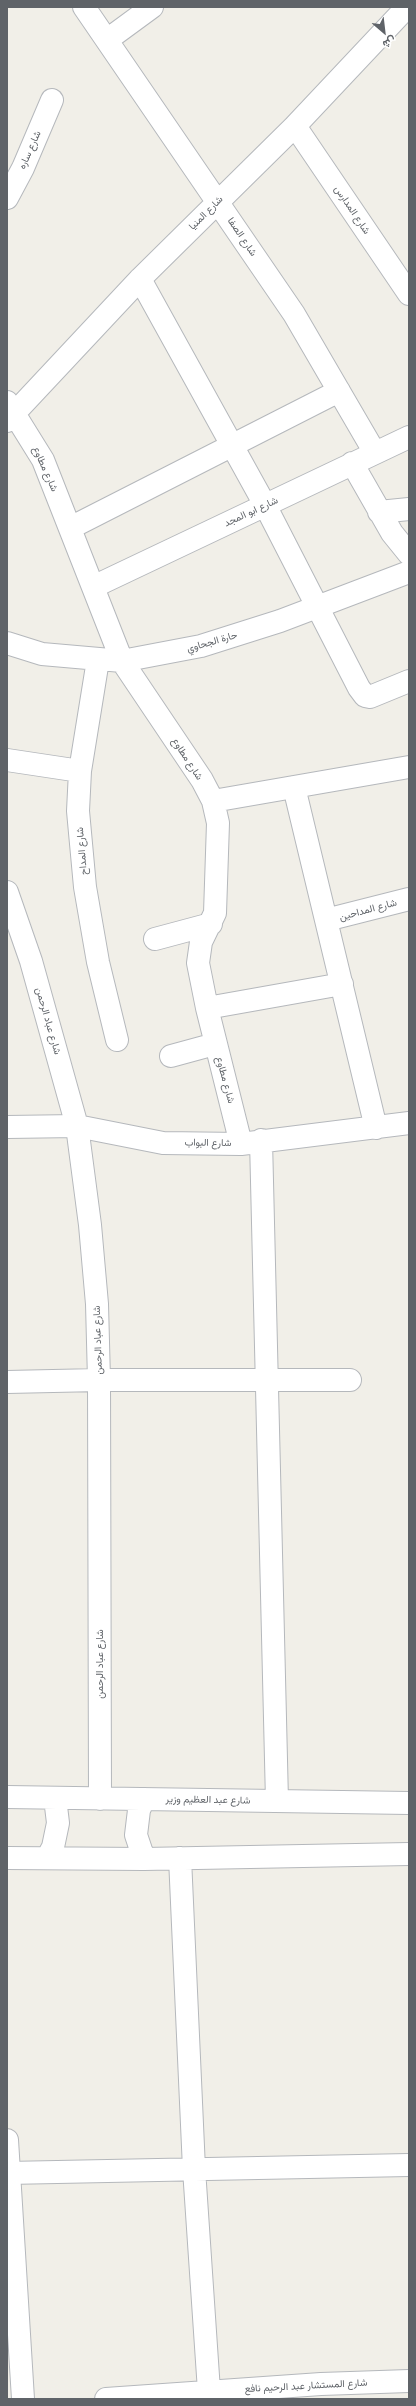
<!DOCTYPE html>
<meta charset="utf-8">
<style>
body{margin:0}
#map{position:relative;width:416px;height:2406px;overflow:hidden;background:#f1efe8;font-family:"Noto Sans",Vazirmatn,sans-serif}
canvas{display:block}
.frame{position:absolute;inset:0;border:8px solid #5f6368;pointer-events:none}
.north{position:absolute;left:364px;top:12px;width:40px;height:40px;-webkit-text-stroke:3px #fff;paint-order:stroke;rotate:152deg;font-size:11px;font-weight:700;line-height:16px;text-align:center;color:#5f6368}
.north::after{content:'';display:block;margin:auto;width:14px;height:18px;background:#5f6368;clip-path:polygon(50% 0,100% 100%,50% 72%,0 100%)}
</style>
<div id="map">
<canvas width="416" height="2406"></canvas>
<div class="frame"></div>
<div class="north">ش</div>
</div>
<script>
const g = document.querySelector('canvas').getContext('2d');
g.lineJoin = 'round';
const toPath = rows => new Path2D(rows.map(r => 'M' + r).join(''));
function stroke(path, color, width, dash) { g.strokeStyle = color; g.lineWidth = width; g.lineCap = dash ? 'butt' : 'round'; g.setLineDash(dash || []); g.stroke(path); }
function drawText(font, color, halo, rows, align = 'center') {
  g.font = font + ' "Noto Sans",Vazirmatn,sans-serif'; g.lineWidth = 3; g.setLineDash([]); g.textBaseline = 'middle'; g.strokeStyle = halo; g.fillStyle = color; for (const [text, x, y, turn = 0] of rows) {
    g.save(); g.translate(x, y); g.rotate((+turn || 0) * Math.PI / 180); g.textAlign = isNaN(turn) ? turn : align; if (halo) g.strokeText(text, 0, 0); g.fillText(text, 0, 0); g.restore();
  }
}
const minor = toPath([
 [84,7,294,314,375,453],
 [107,40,152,7],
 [295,126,409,294],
 [7,198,23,168,52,100],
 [140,279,265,505,359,688,365,696,370,697,409,681],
 [7,402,43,460,122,661,202,780,213,801,218,823,215,913,201,942,198,963,207,1008,241,1144],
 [7,421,140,279,295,126,407,7],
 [352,463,392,533,409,554],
 [379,512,409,509],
 [70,528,339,391],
 [93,587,409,437],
 [7,643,42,654,122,661,201,646,280,621,409,572],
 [98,660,80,771,78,811,85,887,98,962,117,1040],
 [7,760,80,771],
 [294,787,376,1128],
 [213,801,409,767],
 [7,892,31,961,77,1126,90,1225,97,1304,99,1380,100,1799],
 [326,920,409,899],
 [155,939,211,924],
 [207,1008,342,984],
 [171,1056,215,1044],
 [7,1127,77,1126,163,1143,241,1144,409,1123],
 [261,1140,277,1801],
 [7,1382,99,1380,350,1380],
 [7,1797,409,1803],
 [144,1799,139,1810,136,1835,144,1859],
 [7,1858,144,1859,409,1854],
 [47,1858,53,1847,58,1823,55,1798],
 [180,1858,194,2169,209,2391],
 [7,2140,23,2399],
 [7,2173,409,2165],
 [106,2399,321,2384,409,2381]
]);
stroke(minor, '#b5b8bc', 24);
stroke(minor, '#fff', 22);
drawText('10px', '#5f6368', '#fff', [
 ["شارع ساره",30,150,-66],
 ["شارع المدارس",352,210,56],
 ["شارع المنيا",206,213,-45],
 ["شارع الصفا",242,237,56],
 ["شارع مطاوع",45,469,66],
 ["شارع ابو المجد",251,512,-25],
 ["حارة الجحاوي",212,642,-16],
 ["شارع مطاوع",187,759,57],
 ["شارع المداح",82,851,-95],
 ["شارع المداحين",368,910,-15],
 ["شارع عباد الرحمن",48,1021,74],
 ["شارع مطاوع",225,1080,75],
 ["شارع البواب",208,1143,1],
 ["شارع عباد الرحمن",98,1340,-92],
 ["شارع عباد الرحمن",100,1664,-90],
 ["شارع عبد العظيم وزير",208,1800,1],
 ["شارع المستشار عبد الرحيم نافع",306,2386,-3]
]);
</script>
